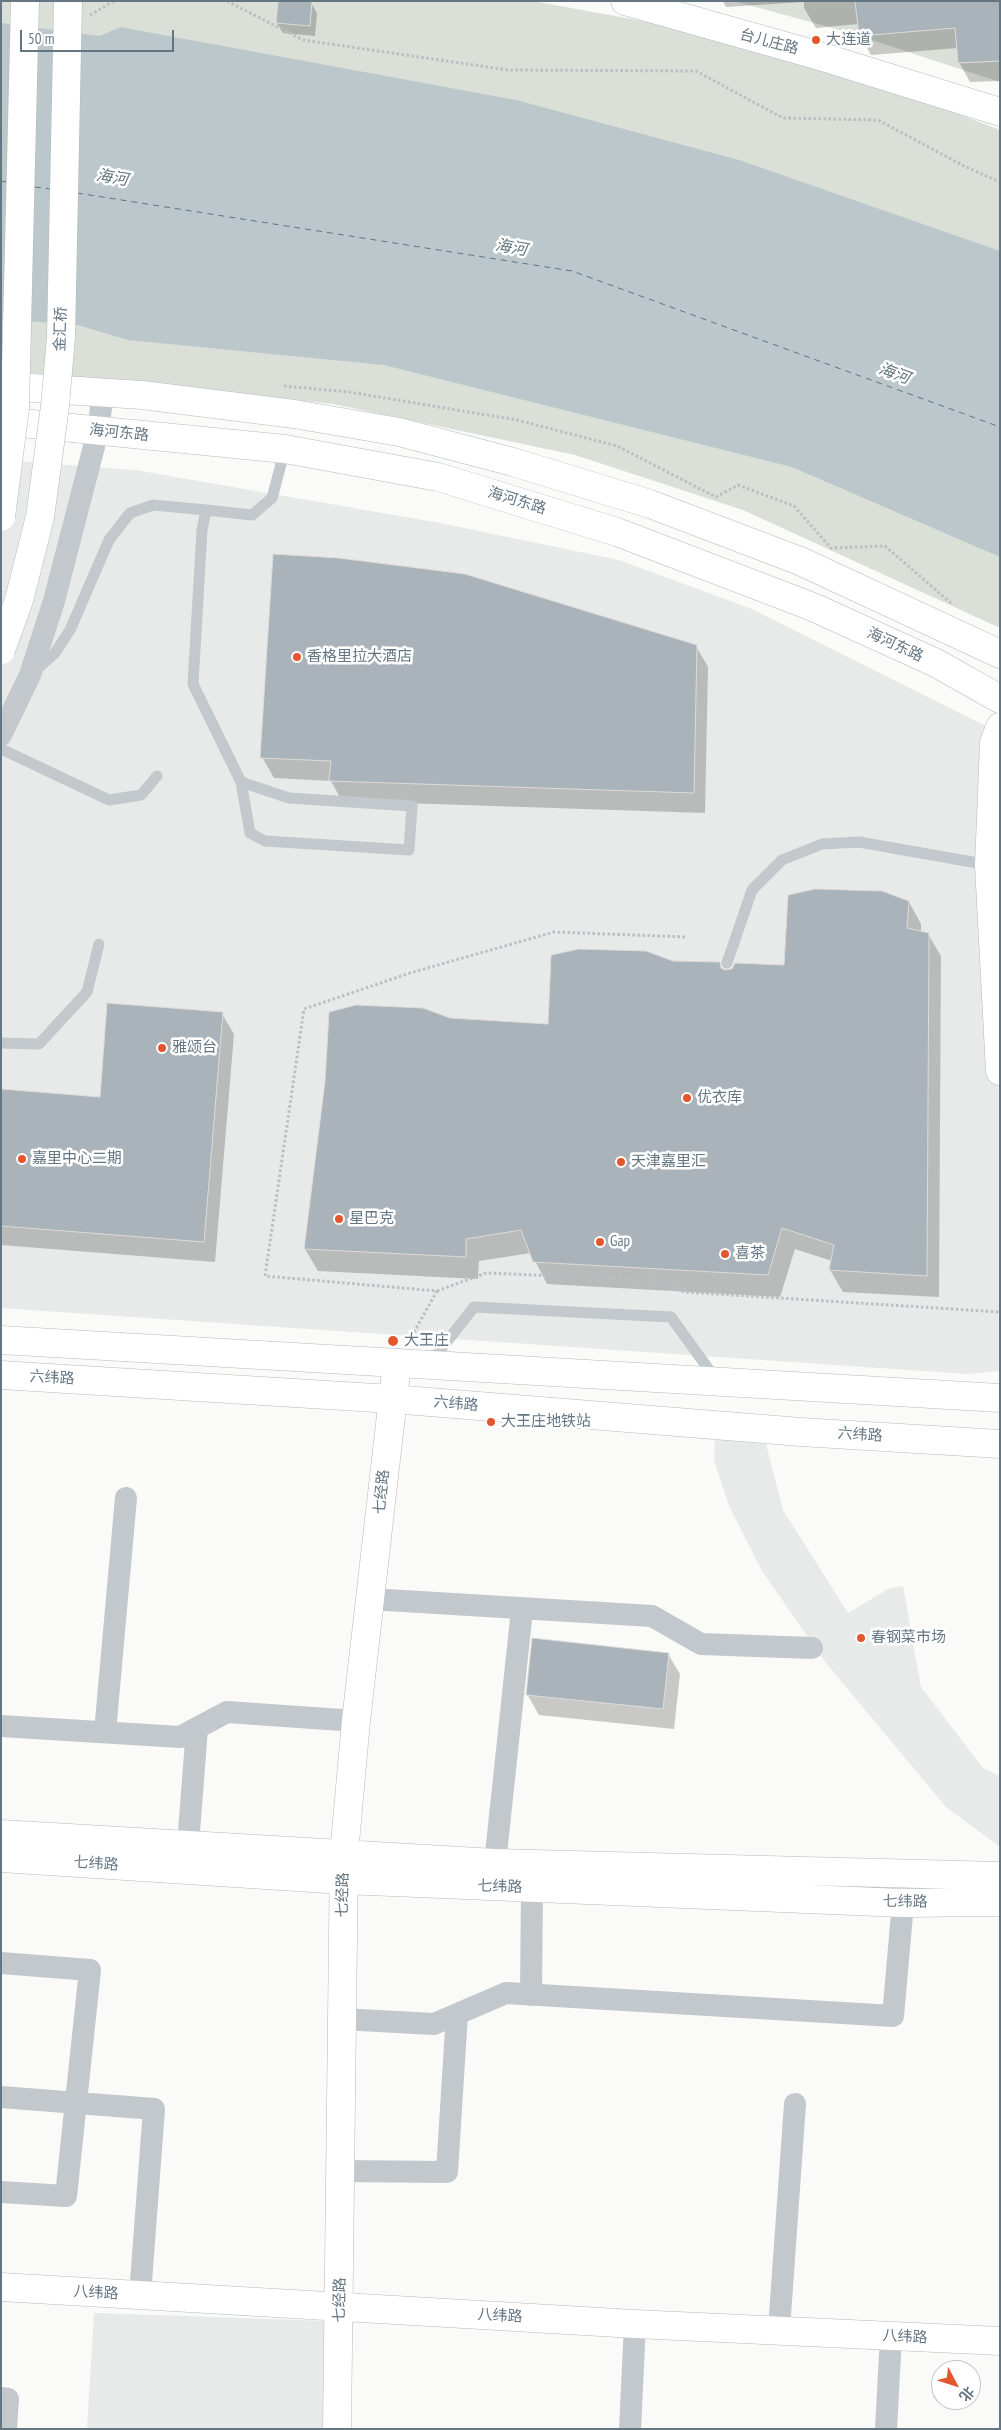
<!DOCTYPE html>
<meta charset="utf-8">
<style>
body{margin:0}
#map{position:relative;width:1001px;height:2430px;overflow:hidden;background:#fafaf8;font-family:"PT Sans Narrow","Noto Sans SC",sans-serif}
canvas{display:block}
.frame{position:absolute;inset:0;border:2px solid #657683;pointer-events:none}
.north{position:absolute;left:931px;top:2360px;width:50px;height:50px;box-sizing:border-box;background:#fff;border:1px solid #c1c8cd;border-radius:50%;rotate:130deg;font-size:14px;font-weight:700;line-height:20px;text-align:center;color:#657683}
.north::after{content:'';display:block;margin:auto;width:18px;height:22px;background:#e4572e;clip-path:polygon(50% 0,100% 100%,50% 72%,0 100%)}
.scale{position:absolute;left:20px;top:30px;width:154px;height:22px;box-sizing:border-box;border:2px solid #657683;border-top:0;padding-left:6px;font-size:15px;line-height:18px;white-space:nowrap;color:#657683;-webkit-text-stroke:4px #fff;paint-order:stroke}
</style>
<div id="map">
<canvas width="1001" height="2430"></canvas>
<div class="frame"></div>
<div class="north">北</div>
<div class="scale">50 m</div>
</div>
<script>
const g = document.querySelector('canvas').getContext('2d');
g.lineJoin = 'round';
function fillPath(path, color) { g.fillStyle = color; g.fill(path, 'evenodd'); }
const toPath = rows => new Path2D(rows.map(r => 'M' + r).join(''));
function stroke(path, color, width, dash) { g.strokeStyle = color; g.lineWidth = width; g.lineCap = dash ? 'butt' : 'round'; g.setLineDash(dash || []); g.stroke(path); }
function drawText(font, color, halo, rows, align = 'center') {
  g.font = font + ' "PT Sans Narrow","Noto Sans SC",sans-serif'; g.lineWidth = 5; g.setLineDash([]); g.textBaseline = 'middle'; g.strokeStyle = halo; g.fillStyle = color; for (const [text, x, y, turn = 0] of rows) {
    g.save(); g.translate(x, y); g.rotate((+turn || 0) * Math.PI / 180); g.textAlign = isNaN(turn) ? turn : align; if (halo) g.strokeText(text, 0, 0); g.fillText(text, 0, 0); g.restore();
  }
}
fillPath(toPath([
 [1,460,135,470,440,523,619,560,752,609,1000,733,1000,1371,967,1374,1,1308],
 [715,1439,766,1444,783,1510,848,1613,890,1588,903,1586,921,1687,983,1768,1000,1776,1000,1847,946,1807,826,1663,762,1571,729,1506,714,1460],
 [94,2313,331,2321,325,2429,87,2429]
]), '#e8e9e9');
fillPath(toPath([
 [1,1,533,1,664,25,893,89,1000,130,1000,628,743,510,575,455,333,404,1,370],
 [734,1,1000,1,1000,82,847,32]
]), '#dadfd7');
fillPath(toPath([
 [1,23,100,36,120,27,516,100,739,160,1000,251,1000,557,792,467,384,365,128,340,78,325,1,319]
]), '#bbc7cb');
fillPath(toPath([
 [723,1,1000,1,1000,81,970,82,959,62,958,48,871,55,860,35,859,24,816,28,804,8,804,2,726,7],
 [311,3,317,13,315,36,283,33,277,23],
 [696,646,708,667,705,813,342,801,331,781,274,778,262,757],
 [909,902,921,924,921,932,928,934,941,956,939,1297,843,1292,830,1270,832,1261,795,1249,780,1297,547,1284,531,1253,479,1261,478,1279,318,1271,305,1249,450,1019,549,1026,673,962,719,964,723,970,785,966],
 [222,1014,234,1034,215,1262,1,1245,1,1091,101,1098],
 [668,1654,680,1674,674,1729,539,1715,527,1694]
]), '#0003');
stroke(toPath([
 [1,181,6,182],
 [35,187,51,189],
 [77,193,572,271,1000,427]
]), '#60757c', 1, [6, 5]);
const building = toPath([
 [278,1,312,1,310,26,276,23,278,1],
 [855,1,1000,1,1000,61,958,63,955,28,859,36,855,1],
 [273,554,339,558,465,574,697,645,694,793,329,781,331,761,260,758,273,554],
 [815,889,882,891,909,901,907,928,929,933,927,1276,829,1270,834,1245,782,1228,768,1275,533,1262,521,1230,466,1239,466,1257,304,1249,325,1081,329,1012,356,1005,423,1008,450,1018,548,1024,551,955,579,949,646,951,673,961,720,962,721,968,725,970,732,969,735,963,784,965,788,895,815,889],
 [107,1003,223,1012,204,1242,1,1226,1,1089,100,1097,107,1003],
 [532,1638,669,1653,663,1709,526,1695,532,1638]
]);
fillPath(building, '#aab3b9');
stroke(building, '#dcdcda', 1);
const secondary = toPath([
 [625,1,813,54,1000,112],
 [1,386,142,395,294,414,399,432,513,462,650,504,800,561,1000,654],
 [1,421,285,449,438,477,617,532,813,607,936,663,1000,699],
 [1000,727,994,743,989,865,1000,1071],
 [1,1834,495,1863,1000,1876],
 [1,1858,343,1880,903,1903,1000,1902],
 [1,2287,635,2324,1000,2341],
 [337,2429,344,1854,356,1721,397,1363]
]);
const primary = toPath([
 [1,1340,1000,1398],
 [1,1375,392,1399,801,1432,1000,1444]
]);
stroke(secondary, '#b3babf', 29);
stroke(primary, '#b5babe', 29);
stroke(toPath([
 [227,1,303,40,508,70,696,71,783,118,878,120,964,166,1000,182],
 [90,15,114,1],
 [284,386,349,392,517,420,617,446,716,497,738,485,794,506,831,548,885,546,952,604],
 [437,1291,486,1273,654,1280,684,1292,1000,1312],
 [409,1341,437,1291,265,1276,304,1009,410,973,554,932,687,937]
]), '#bbbfc2', 3, [2.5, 2.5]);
stroke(toPath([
 [35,671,55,653,70,630,109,540,130,513,153,505,206,510],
 [1,749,109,800,141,795,157,776],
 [241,782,289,798,412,806,409,850,265,841,250,833,241,782,193,684,202,530,206,510,252,515,272,498,285,449],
 [727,963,752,890,782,860,822,844,859,842,989,865],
 [1,1043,39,1044,87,992,99,944],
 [430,1363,474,1307,671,1317,715,1378]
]), '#c3c8cc', 11);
stroke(toPath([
 [1,735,30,675,54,601,98,431,103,392],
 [370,1599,652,1616,701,1644,812,1648],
 [1,1726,180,1737,227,1712,356,1721],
 [105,1732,126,1498],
 [188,1845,197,1728],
 [495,1863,522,1610],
 [1,1963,90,1970,66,2196,1,2192],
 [531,1995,532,1888],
 [341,2019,434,2024,506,1993,893,2016,903,1903],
 [1,2097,154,2109,140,2295],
 [340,2171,447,2172,457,2014],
 [779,2329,795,2104],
 [1,2398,8,2399,6,2429],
 [630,2429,635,2324],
 [886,2429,891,2336]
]), '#c3c8cc', 22);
stroke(secondary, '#fff', 28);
stroke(primary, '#fff', 28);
const secondaryBridge = toPath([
 [1,517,15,408,25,1],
 [1,650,19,600,40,517,55,406,61,337,68,1]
]);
stroke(secondaryBridge, '#b3babf', 29, []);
stroke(secondaryBridge, '#fff', 28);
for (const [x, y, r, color] of [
 [816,40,5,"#e4572e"],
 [297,657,5,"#e4572e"],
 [162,1048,5,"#e4572e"],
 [687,1098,5,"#e4572e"],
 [22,1159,5,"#e4572e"],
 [621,1162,5,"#e4572e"],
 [339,1219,5,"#e4572e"],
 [600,1242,5,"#e4572e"],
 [725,1254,5,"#e4572e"],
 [393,1341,6,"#e4572e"],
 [491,1422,5,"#e4572e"],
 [861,1638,5,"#e4572e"]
]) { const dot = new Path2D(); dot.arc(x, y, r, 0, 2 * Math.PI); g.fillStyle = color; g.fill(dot); stroke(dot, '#fff', 2); }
drawText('15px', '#657683', '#fff', [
 ["大连道",826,40],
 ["香格里拉大酒店",307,657],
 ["雅颂台",172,1048],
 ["优衣库",697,1098],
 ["嘉里中心二期",32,1159],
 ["天津嘉里汇",631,1162],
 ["星巴克",349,1219],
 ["Gap",610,1242],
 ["喜茶",735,1254],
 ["大王庄",404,1341],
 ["大王庄地铁站",501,1422],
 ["春钢菜市场",871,1638]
], 'left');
drawText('15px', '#657683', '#fff', [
 ["台儿庄路",769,42,15],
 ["金汇桥",61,329,-88],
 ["海河东路",119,433,6],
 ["海河东路",517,501,17],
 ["海河东路",895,645,25],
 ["六纬路",52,1378,3],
 ["六纬路",456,1404,5],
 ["六纬路",860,1435,4],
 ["七经路",382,1492,-84],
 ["七纬路",96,1864,4],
 ["七纬路",500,1887,2],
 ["七经路",343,1895,-89],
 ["七纬路",905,1902,1],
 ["八纬路",96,2293,3],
 ["七经路",340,2300,-89],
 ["八纬路",500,2316,3],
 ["八纬路",905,2337,3]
]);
drawText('italic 16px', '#60757c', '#fff', [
 ["海河",112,178,10],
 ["海河",511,248,10],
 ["海河",894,374,20]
]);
</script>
